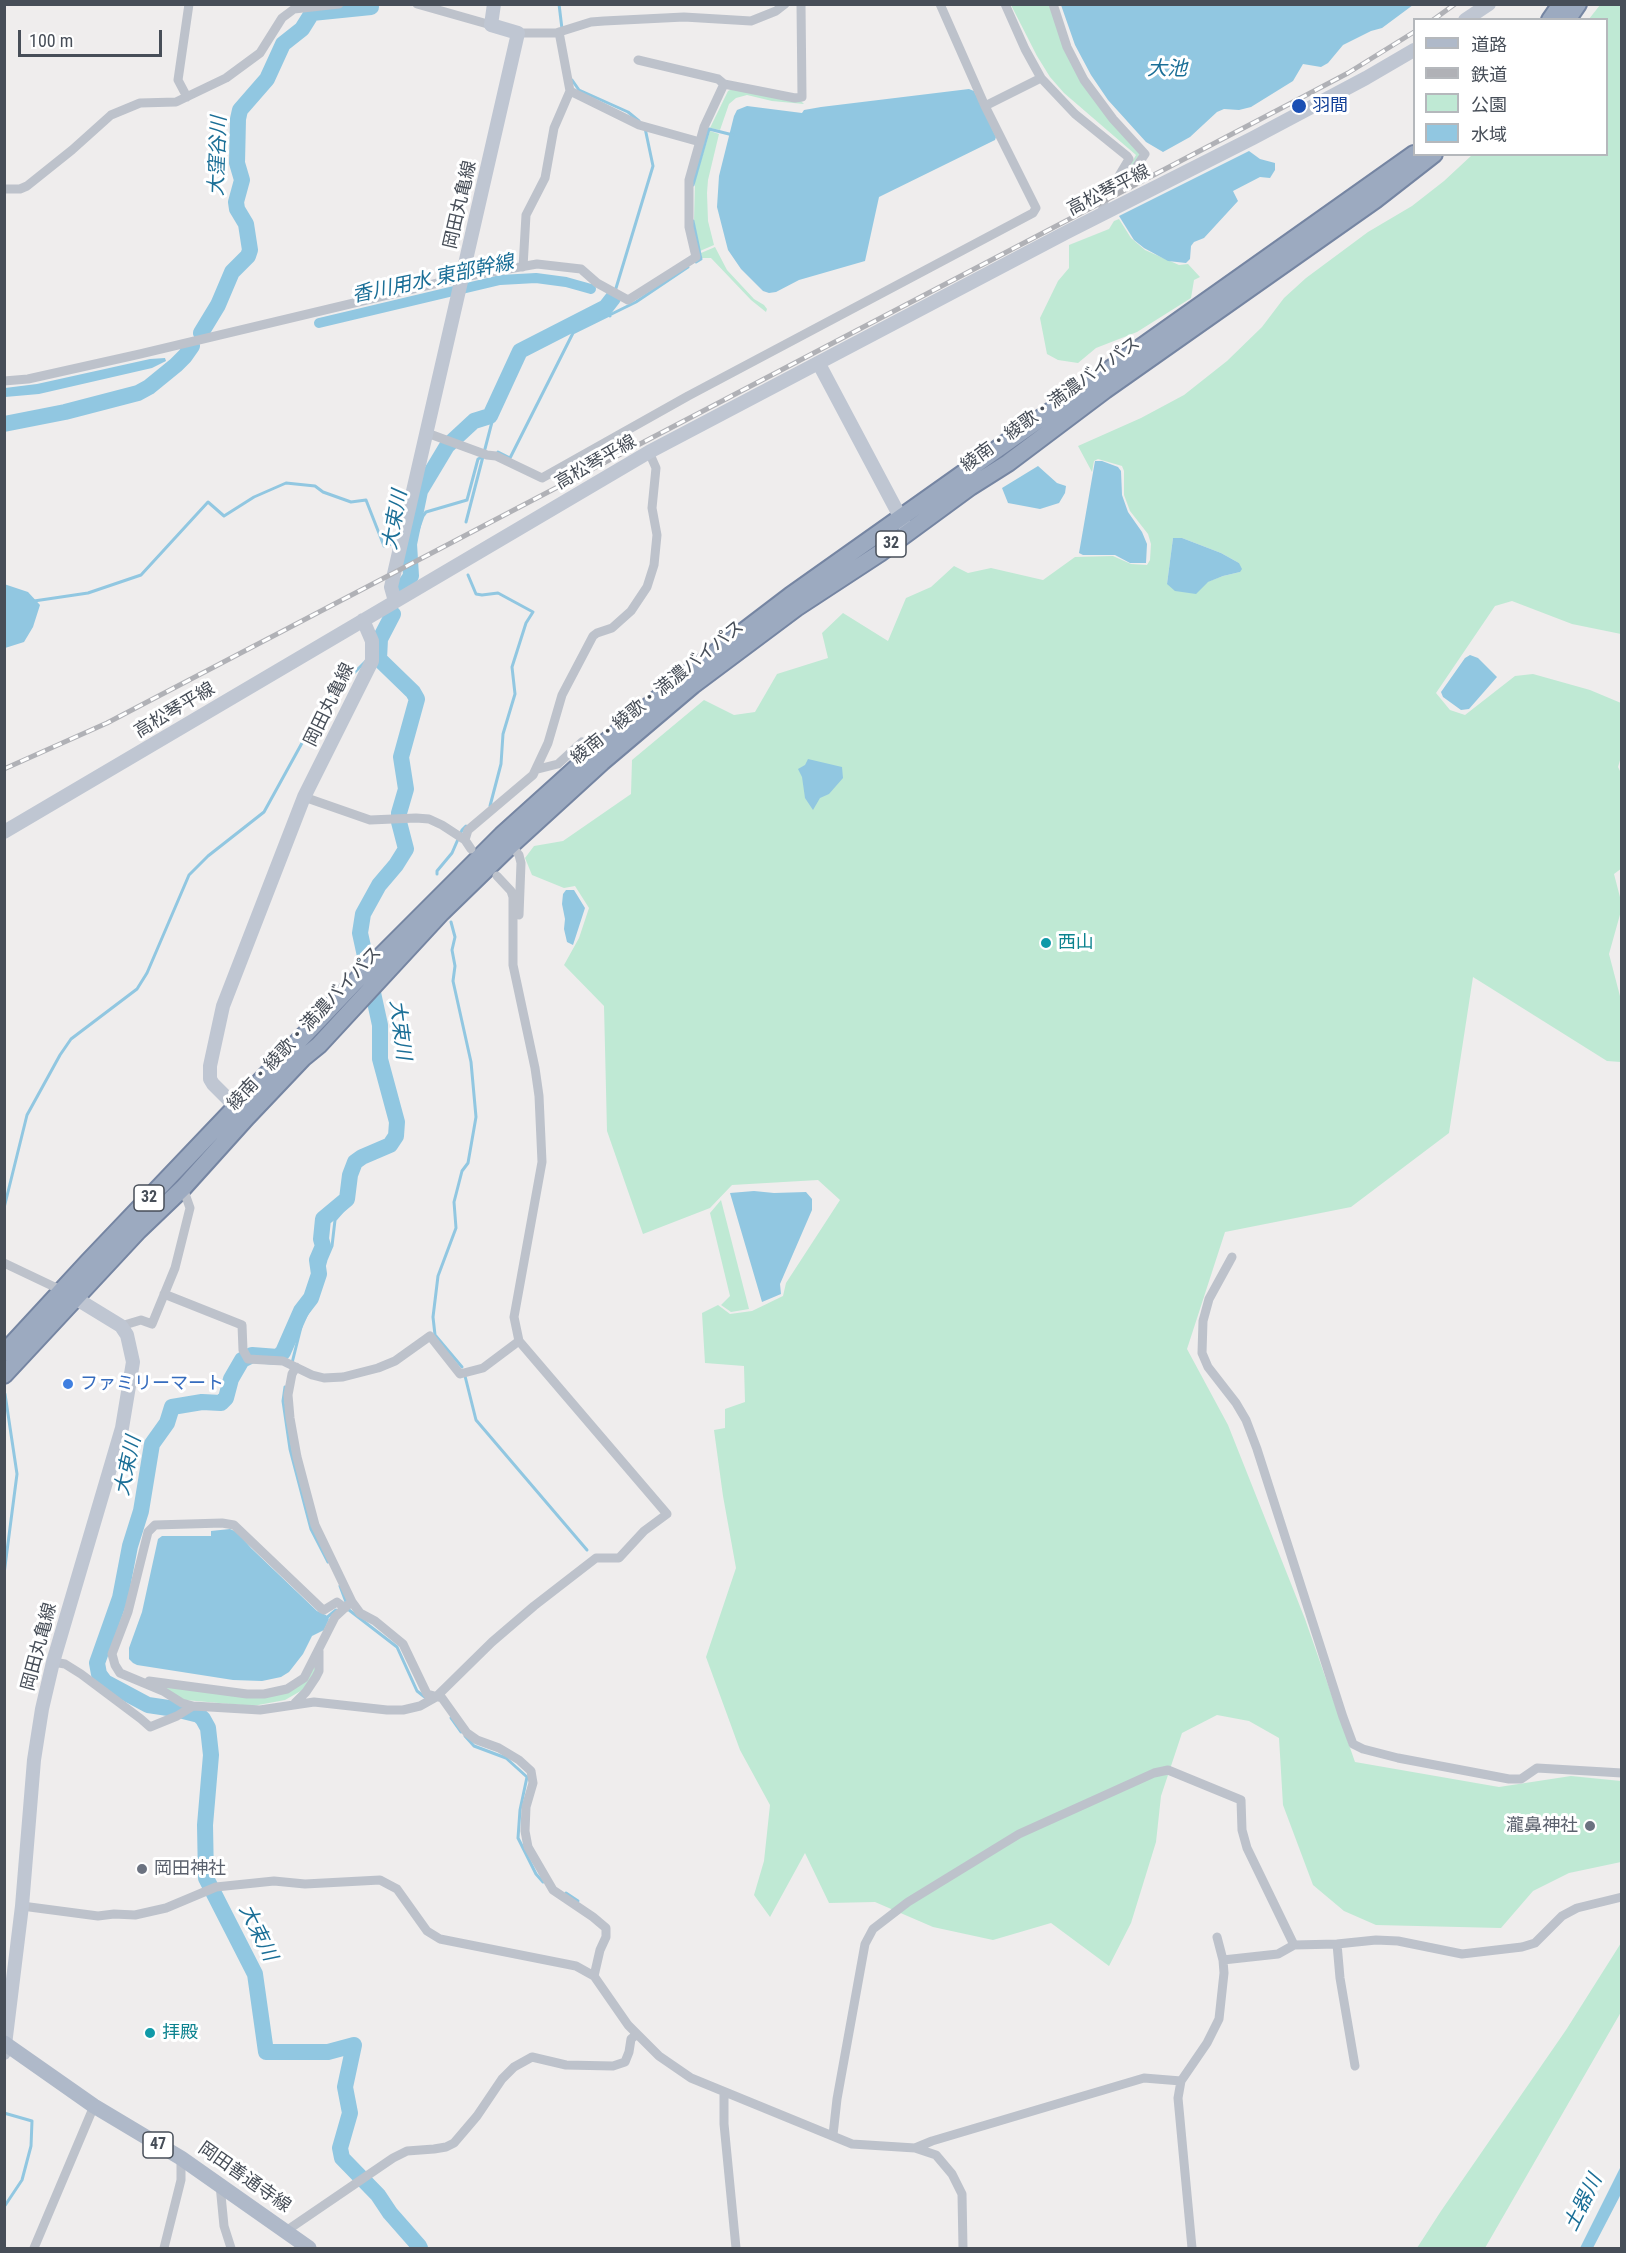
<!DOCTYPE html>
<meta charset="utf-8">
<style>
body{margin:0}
#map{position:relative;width:1626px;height:2253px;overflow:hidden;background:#efeded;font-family:"Roboto Condensed","Noto Sans JP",sans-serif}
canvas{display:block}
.frame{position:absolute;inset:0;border:6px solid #474e58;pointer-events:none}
.legend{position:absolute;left:1413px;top:18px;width:195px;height:138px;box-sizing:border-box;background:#fff;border:2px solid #b5b8bc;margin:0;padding:8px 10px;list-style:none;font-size:18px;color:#474e58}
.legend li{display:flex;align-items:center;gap:12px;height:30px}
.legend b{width:30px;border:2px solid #b5b8bc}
.scale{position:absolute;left:18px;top:30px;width:144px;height:27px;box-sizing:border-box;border:3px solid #474e58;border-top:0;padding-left:8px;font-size:18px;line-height:21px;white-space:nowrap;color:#474e58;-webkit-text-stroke:4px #fff;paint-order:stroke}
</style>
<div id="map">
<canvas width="1626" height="2253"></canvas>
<div class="frame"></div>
<ul class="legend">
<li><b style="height:8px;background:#afb9c9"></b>道路</li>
<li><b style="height:8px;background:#b0b1b6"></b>鉄道</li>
<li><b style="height:16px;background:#bfe9d4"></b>公園</li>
<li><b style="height:16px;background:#91c7e1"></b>水域</li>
</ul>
<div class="scale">100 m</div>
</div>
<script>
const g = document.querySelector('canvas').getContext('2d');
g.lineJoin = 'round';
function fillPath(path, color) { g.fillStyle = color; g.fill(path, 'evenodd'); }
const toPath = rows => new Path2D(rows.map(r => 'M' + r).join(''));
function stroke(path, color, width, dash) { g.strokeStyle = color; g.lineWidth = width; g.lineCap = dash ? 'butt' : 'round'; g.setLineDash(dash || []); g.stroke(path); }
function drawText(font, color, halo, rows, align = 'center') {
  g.font = font + ' "Roboto Condensed","Noto Sans JP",sans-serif'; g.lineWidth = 6; g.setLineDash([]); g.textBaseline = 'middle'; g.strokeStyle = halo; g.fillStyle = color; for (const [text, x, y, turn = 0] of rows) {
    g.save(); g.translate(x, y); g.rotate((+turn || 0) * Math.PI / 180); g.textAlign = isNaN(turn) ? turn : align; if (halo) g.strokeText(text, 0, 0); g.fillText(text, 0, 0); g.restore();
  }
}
fillPath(toPath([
 [1011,5,1050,5,1063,42,1140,154,1122,180,1136,155,1064,93,1050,77,1037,56],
 [1600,5,1621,5,1621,634,1572,624,1512,601,1495,606,1436,693,1450,710,1465,715,1515,676,1533,674,1590,690,1621,703,1621,757,1618,767,1622,775,1622,868,1614,874,1621,901,1621,911,1609,954,1621,1000,1621,1062,1607,1061,1473,977,1449,1133,1351,1207,1225,1232,1187,1349,1228,1425,1305,1619,1355,1762,1499,1787,1571,1776,1621,1781,1621,1862,1569,1873,1533,1891,1501,1928,1376,1925,1344,1911,1313,1885,1283,1805,1279,1738,1249,1721,1217,1715,1182,1733,1161,1796,1156,1842,1131,1923,1109,1966,1051,1923,993,1940,933,1927,875,1902,829,1903,805,1853,770,1917,754,1895,764,1861,770,1805,740,1750,706,1657,736,1568,723,1496,714,1430,725,1428,725,1409,745,1402,744,1366,705,1363,702,1313,718,1305,730,1314,752,1311,783,1296,786,1283,840,1200,818,1180,732,1185,710,1208,643,1234,607,1131,604,1006,564,965,579,938,589,908,575,886,564,888,532,875,525,858,534,846,563,841,631,794,632,760,704,700,734,715,755,712,777,674,828,658,822,633,843,613,888,641,906,598,931,587,954,566,968,573,991,568,1043,580,1075,557,1113,556,1131,564,1147,565,1150,560,1151,544,1148,534,1130,511,1124,495,1124,471,1122,466,1098,459,1094,461,1092,472,1078,446,1141,418,1184,395,1227,361,1262,327,1284,298,1306,278,1368,232,1412,206,1444,181,1472,155,1606,154,1606,20,1589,19],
 [1173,538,1182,538,1221,553,1239,563,1240,572,1223,576,1207,582,1167,584],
 [732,89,801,101,804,104,772,101,747,95,736,98,729,104,720,130,710,128,728,91],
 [710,131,719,134,708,180,707,193,708,221,714,245,700,251,694,221,695,181],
 [1119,219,1131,238,1145,250,1179,265,1188,264,1200,277,1194,280,1191,298,1137,332,1096,348,1078,363,1058,360,1047,354,1040,318,1058,281,1069,268,1069,245,1109,229,1114,221],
 [715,247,727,270,754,299,764,305,767,309,766,312,751,300,711,258,702,258,701,253],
 [721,1200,749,1309,731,1312,721,1305,730,1296,710,1213],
 [317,1659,316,1670,306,1688,285,1700,253,1706,185,1700,154,1684,239,1696,290,1691],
 [1621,1943,1621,2012,1485,2248,1417,2248,1441,2211,1566,2030]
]), '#bfe9d4');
fillPath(toPath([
 [1061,5,1061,4,1413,5,1382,28,1371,31,1343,45,1328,63,1321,67,1303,64,1293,81,1251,107,1239,110,1224,109,1217,112,1190,137,1163,152,1146,142,1108,100,1091,75,1075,45],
 [969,89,974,91,996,137,995,140,879,197,865,261,799,280,776,292,769,293,763,291,741,269,728,250,717,207,719,176,734,116,737,110,747,106,802,113,804,110,821,107],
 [1249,151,1260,159,1275,163,1275,170,1270,178,1260,177,1233,191,1238,201,1204,238,1194,242,1191,246,1190,259,1186,263,1168,261,1144,248,1134,240,1119,216],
 [165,358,166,361,152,368,39,394,5,397,5,388,37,384,150,359],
 [1095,461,1102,461,1118,467,1121,471,1122,495,1128,512,1142,532,1147,544,1146,563,1130,563,1115,555,1083,555,1079,553],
 [1038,466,1057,483,1066,486,1065,493,1059,503,1040,509,1008,503,1002,488],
 [1173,538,1182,538,1221,553,1239,563,1242,569,1240,572,1223,576,1208,582,1196,594,1175,591,1167,584],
 [4,584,28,592,40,605,33,627,24,642,5,648],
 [1470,655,1478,658,1497,677,1469,709,1461,710,1443,697,1441,692,1465,658],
 [808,759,842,767,843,778,829,794,820,798,813,810,805,798,802,777,798,769,805,765],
 [566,890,574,890,585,908,573,945,567,942,564,929,565,919,562,904,563,894],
 [754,1191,774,1193,806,1192,812,1199,812,1210,780,1284,781,1294,762,1302,730,1193],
 [230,1529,237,1532,251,1548,317,1611,326,1615,329,1619,324,1630,312,1636,303,1654,289,1672,281,1677,262,1681,233,1680,137,1665,133,1663,129,1659,129,1648,142,1612,158,1539,162,1536,211,1536,211,1531],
 [1621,2166,1621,2194,1593,2248,1580,2248]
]), '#91c7e1');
stroke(toPath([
 [559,4,562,29],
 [572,80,579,90,628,112,639,121],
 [693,185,709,129,733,135],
 [693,221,701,259,696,262],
 [613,298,653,166,645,128],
 [606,307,610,316],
 [498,452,510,458,573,333,636,302,688,267],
 [466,522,493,418,517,362,527,350,577,323],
 [406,540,416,536,423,516,426,512,467,500,478,459,484,456],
 [468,575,476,594,482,595,498,593,533,612,526,623,512,667,515,694,503,734,501,764,490,806],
 [34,601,88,593,141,575,208,502,224,516,254,497,286,483,315,486,323,492,351,502,366,500,384,546,398,542],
 [437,874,437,871,452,853,462,830,466,826],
 [451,922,455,937,452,950,455,966,453,981,471,1062,476,1117,468,1163,462,1171,454,1202,456,1228,438,1276,433,1317,435,1335,462,1367],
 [4,1208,27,1115,60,1055,71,1039,137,989,147,973,189,875,208,856,264,812,324,703,366,661],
 [292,1363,302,1323,315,1300,326,1260,332,1246,335,1220,348,1205,350,1199,347,1193],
 [465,1376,476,1420,587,1550],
 [285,1387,283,1401,290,1449,311,1529,328,1562],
 [4,1574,17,1474,5,1394],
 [340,1586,349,1610,397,1647,417,1691,426,1698],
 [325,1619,336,1610],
 [451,1718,461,1732],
 [465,1736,474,1746,506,1758,527,1777,520,1810,518,1838,536,1874,543,1882],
 [566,1893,578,1901],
 [4,2113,32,2121,31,2146,22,2180,4,2207]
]), '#91c7e1', 3);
stroke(toPath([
 [319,323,500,280,536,278,566,282,591,289]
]), '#91c7e1', 10);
stroke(toPath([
 [201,333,218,305,232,272,248,256,250,250,246,224,237,209,236,202,242,180,237,163,238,119,240,110,267,79,283,44,302,29,312,13,371,7],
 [4,424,65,412,138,393,149,387,176,365,185,356,192,346],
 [404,586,411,576,409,544,420,491,447,446,474,421,490,416,520,351,606,307,613,298],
 [393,614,380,639,379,659,413,692,417,699,401,757,406,789,399,813,399,822,406,849,396,865,379,885,363,914,360,933,380,1025,380,1059,397,1122,396,1136,390,1145,362,1157,355,1162,350,1175,347,1199,323,1219,321,1239,323,1246,317,1260,319,1274,311,1298,301,1311,283,1352,278,1357,252,1355,242,1360,231,1379,226,1398,221,1403,202,1402,172,1407,167,1423,152,1444,141,1511,130,1546,120,1598,97,1663,99,1674,105,1682,148,1705,175,1709,199,1715,203,1719,208,1728,211,1755,205,1825,206,1878,255,1974,266,2052,328,2052,354,2045,345,2087,350,2113,340,2148,342,2158,378,2195,390,2213,419,2246,420,2248]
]), '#91c7e1', 16);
const trunk = toPath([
 [1550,20,1561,4],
 [1567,20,1578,4],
 [4,1353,88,1262,355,982,502,835,593,753,685,676,790,596,1414,154],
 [4,1375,138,1231,183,1188,247,1117,303,1058,319,1045,441,913,511,845,602,762,693,685,796,608,880,553,970,487,1008,463,1105,390,1375,200,1434,154]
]);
stroke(trunk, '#7585a2', 20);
stroke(toPath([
 [417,4,491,25],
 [940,4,985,106,1041,78,1075,114,1127,156,1129,159,1104,201,1102,214],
 [1005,4,1025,49,1041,78],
 [1053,4,1067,47,1084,80,1113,119,1145,154,1130,176,1115,191],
 [559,32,570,91],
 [518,33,556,33,591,22,604,21,684,17,751,21,776,11,785,4],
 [638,60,718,79,724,84,795,98,802,97,801,4],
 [187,97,178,80,189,4],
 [4,189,20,189,27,186,72,150,111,115,140,103,176,102,226,78,260,53,282,18,294,9,339,4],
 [523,267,526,215,545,178,554,128,570,91,639,125,700,142],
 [4,381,28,379,140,354,463,277,537,264,581,269,597,283,628,300,696,257,689,227,689,180,704,127,724,84],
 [427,433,487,455,496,456,542,478,688,396,1033,213,1036,208,985,106],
 [538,769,558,764,582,742,593,753],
 [304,797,370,820,416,818,429,819,442,825,465,840,471,849],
 [465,840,468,830,533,775,548,743,562,695,593,636,597,633,612,628,631,611,647,587,654,565,657,535,652,508,656,468,649,452],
 [511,845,519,855,521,863,519,915],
 [1232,1257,1209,1299,1203,1321,1202,1353,1208,1367,1236,1403,1246,1420,1257,1449,1343,1717,1353,1744,1363,1749,1398,1758,1509,1779,1521,1779,1537,1768,1622,1773],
 [4,1263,63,1291],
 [164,1294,242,1325,243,1350,248,1359,283,1361,312,1375,324,1378,343,1377,378,1368,395,1361,430,1336,460,1374,483,1368,519,1341],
 [121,1326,141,1320,152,1324,175,1268,190,1208,183,1188],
 [296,1367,292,1374,288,1395,290,1418,297,1457,315,1525,352,1602,360,1613,375,1621,403,1644,427,1694,442,1698,467,1733,477,1740,499,1748,519,1760,531,1771,533,1783,526,1807,525,1831,528,1847,553,1890,593,1917,606,1928,606,1937,600,1950,594,1976],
 [53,1662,65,1664,81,1674,141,1719,150,1727,177,1716,193,1706,260,1710,314,1702,387,1710,403,1710,420,1706,436,1697,492,1642,534,1606,596,1558,619,1558,644,1531,667,1514,519,1341,514,1317,542,1162,539,1096,535,1068,513,965,513,897,511,891,497,876],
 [149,1681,247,1694,264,1694,287,1689,304,1678,335,1617,349,1604],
 [295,1703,306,1692,316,1677,319,1671,319,1651],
 [193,1706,182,1703,163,1691,120,1673,115,1665,112,1654,128,1612,148,1532,155,1525,222,1523,234,1525,322,1609,324,1610,337,1602,345,1608],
 [22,1906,98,1916,114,1914,135,1915,166,1908,216,1887,274,1881,305,1884,380,1880,397,1889,427,1931,440,1939,576,1966,594,1976,628,2025,659,2056,691,2078,852,2144,915,2148,932,2141,1144,2078,1181,2081],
 [1337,1944,1340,1978,1355,2066],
 [1223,1960,1278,1954,1294,1945,1337,1944,1376,1940,1398,1941,1462,1954,1522,1947,1535,1943,1562,1916,1577,1908,1622,1897],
 [724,2093,724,2124,736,2248],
 [833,2135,837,2099,865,1944,873,1929,908,1902,1019,1834,1154,1773,1168,1770,1241,1800,1242,1830,1247,1848,1294,1945],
 [915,2148,936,2155,952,2174,962,2194,963,2248],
 [220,2185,224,2226,231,2248],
 [286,2231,393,2158,407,2151,434,2149,446,2147,454,2143,477,2116,502,2079,514,2067,532,2057,566,2065,613,2066,625,2062,629,2052,631,2039,637,2034],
 [34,2248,94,2106],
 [164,2248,181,2180,181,2158],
 [1192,2248,1178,2098,1181,2081,1207,2043,1219,2019,1224,1973,1223,1960,1217,1937]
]), '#bdc2cb', 9);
stroke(toPath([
 [1465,20,1489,4],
 [819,364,905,526],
 [395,601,391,587,518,33,491,25,494,4],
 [4,832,649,452,1067,232,1253,138,1366,78,1414,50],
 [243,1114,213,1084,210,1079,210,1066,223,1006,304,797,372,661,372,641,363,620],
 [4,2053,22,1906,34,1760,42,1709,53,1662,122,1428,133,1362,127,1335,121,1326,67,1293]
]), '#bfc6d2', 14);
stroke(toPath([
 [4,2043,94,2106,181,2158,309,2248]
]), '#afb9c9', 15);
stroke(trunk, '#9caac0', 16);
const rail = toPath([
 [1433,20,1455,4],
 [4,769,107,723,1295,101,1348,73,1414,32]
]);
stroke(rail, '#b0b1b6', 5);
stroke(rail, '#fff', 3, [9]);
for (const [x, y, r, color] of [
 [1299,106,8,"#1a4fb4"],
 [1046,943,6,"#0f9aa8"],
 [68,1384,6,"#3f7fe0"],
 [1590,1826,6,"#6b7280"],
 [142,1869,6,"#6b7280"],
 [150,2033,6,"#0f9aa8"]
]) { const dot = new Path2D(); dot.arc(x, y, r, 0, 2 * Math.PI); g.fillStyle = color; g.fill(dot); stroke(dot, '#fff', 2); }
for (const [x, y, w] of [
 [891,544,30],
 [149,1198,30],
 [158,2145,30]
]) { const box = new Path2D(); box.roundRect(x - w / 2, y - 13, w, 26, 4.5); g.fillStyle = '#fff'; g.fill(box); stroke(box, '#474e58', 1.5); }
drawText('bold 16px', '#474e58', null, [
 ["32",891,544],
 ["32",149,1198],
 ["47",158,2145]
]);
drawText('18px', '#164399', '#fff', [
 ["羽間",1312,106]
], 'left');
drawText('18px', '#474e58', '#fff', [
 ["高松琴平線",1109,191,-27],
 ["岡田丸亀線",461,205,-77],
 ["綾南・綾歌・満濃バイパス",1051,405,-36],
 ["高松琴平線",596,463,-30],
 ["綾南・綾歌・満濃バイパス",658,693,-39],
 ["岡田丸亀線",330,705,-64],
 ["高松琴平線",175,711,-31],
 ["綾南・綾歌・満濃バイパス",305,1029,-47],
 ["岡田丸亀線",40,1647,-75],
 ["岡田善通寺線",244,2178,35]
]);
drawText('18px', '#0d838f', '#fff', [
 ["西山",1058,943],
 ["拝殿",162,2033]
], 'left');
drawText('18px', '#366cbe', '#fff', [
 ["ファミリーマート",80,1384]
], 'left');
drawText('18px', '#5b616d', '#fff', [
 ["瀧鼻神社",1578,1826],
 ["岡田神社",154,1869,"left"]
], 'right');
drawText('italic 20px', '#1b6f97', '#fff', [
 ["大池",1167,70],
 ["大窪谷川",219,156,-88],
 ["香川用水 東部幹線",433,280,-12],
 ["大束川",396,520,-80],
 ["大束川",399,1030,83],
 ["大束川",129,1466,-78],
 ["大束川",257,1933,64],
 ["土器川",1584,2203,-64]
]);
</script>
